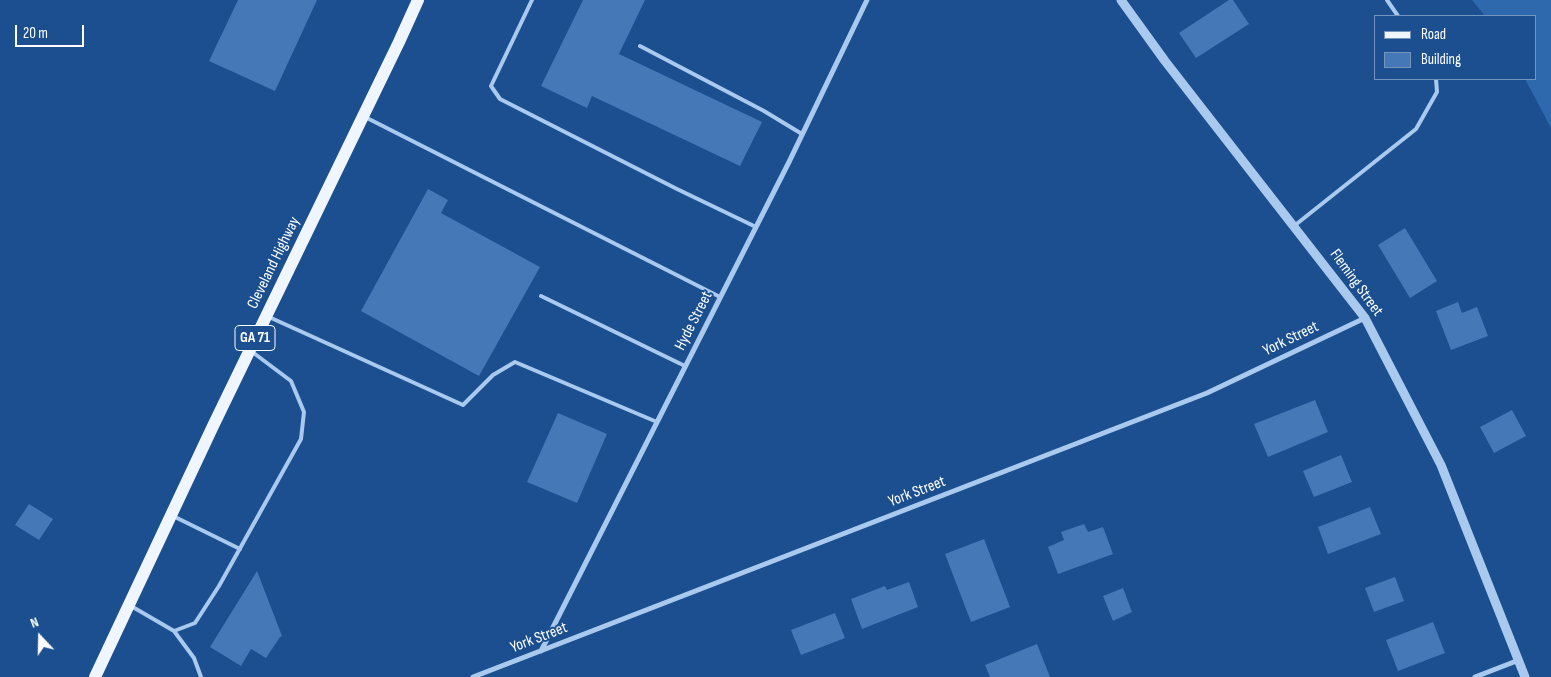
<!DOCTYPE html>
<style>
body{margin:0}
#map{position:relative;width:1551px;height:677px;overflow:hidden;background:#1b4f8f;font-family:"Sofia Sans Condensed",sans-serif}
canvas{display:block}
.legend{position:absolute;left:1374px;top:15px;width:162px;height:65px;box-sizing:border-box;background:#1b4f8f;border:1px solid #7695bc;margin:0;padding:6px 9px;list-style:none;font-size:15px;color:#fff}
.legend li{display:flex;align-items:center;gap:10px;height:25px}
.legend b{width:25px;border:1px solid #7695bc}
.north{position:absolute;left:15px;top:612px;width:50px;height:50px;-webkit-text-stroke:4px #1b4f8f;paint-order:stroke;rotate:339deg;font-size:14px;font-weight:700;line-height:20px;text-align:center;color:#fff}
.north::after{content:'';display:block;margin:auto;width:18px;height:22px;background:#fff;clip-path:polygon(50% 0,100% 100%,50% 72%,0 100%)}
.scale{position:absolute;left:15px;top:25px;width:69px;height:22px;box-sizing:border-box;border:2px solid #fff;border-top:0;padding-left:6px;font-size:15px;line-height:18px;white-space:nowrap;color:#fff;-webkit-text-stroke:4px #1b4f8f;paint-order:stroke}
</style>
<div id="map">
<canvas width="1551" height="677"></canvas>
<ul class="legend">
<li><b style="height:6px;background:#f0f6ff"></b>Road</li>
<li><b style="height:14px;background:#4478b7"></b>Building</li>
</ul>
<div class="north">N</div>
<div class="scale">20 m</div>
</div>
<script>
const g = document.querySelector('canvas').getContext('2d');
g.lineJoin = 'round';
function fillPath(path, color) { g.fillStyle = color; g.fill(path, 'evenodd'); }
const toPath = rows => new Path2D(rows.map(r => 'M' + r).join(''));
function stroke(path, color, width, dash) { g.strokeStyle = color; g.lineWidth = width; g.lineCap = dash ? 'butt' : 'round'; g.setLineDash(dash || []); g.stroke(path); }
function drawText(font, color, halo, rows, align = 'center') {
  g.font = font + ' "Sofia Sans Condensed",sans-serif'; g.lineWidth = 4; g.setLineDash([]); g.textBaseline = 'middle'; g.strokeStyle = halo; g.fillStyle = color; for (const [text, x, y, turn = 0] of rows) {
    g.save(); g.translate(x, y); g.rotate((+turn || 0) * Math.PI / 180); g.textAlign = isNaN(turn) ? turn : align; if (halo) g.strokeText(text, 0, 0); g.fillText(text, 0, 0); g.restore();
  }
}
fillPath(toPath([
 [1472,0,1551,0,1551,128,1525,79,1535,79,1535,16,1485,16]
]), '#2e69ad');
fillPath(toPath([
 [238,0,317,0,275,91,209,61],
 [583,0,645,0,619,54,762,122,740,166,592,96,587,108,541,86],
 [1229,0,1233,0,1249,24,1196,58,1179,33],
 [428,189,448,200,441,213,540,267,479,376,361,311],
 [1405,228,1437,281,1410,298,1378,245],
 [1458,302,1462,313,1477,307,1488,336,1451,350,1436,311],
 [1315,400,1328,432,1268,457,1254,424],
 [1512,410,1526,436,1494,453,1480,427],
 [558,413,607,434,577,503,527,482],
 [1341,455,1352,482,1314,497,1303,471],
 [29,504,53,519,39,540,15,525],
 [1370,507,1381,534,1328,554,1318,527],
 [1084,524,1088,532,1103,527,1113,554,1058,574,1048,547,1064,540,1061,532],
 [984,539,1010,607,971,622,945,554],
 [257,571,282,636,280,637,266,658,251,649,241,666,210,647],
 [1395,577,1404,601,1374,612,1365,588],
 [909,582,918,607,862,629,851,599,885,586,887,590],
 [1123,588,1132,612,1113,621,1103,596],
 [835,613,845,638,801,655,791,630],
 [1433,622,1445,653,1398,671,1386,640],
 [1037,644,1050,677,990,677,985,665]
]), '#4478b7');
stroke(toPath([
 [532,0,491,86,500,99,677,189,756,227],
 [1387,0,1398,16],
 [640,46,764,111,802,134],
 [365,117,720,297],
 [1294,226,1416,129,1437,92,1436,79],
 [541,296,685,366],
 [269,317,463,405,493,375,515,362,657,422],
 [173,516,240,549],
 [131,606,174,631,194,658,201,677],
 [174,631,195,623,219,586,301,439,304,412,291,381,251,351]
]), '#a9c9ee', 4);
stroke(toPath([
 [541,651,789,162,867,0],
 [473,677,1207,393,1365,318],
 [1475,677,1519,660]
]), '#a9c9ee', 5);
stroke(toPath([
 [1121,0,1165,61,1365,318,1441,465,1525,677]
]), '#a9c9ee', 9);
stroke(toPath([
 [95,677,213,426,399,42,418,0]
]), '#f0f6ff', 12);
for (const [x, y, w] of [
 [255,338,40]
]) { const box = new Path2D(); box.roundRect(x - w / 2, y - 12.5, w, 25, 4); g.fillStyle = '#1b4f8f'; g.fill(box); stroke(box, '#fff', 1); }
drawText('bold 15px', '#fff', null, [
 ["GA 71",255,338]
]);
drawText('16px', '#fff', '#1b4f8f', [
 ["Cleveland Highway",274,263,-64],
 ["Fleming Street",1356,283,54],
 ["Hyde Street",694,321,-63],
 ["York Street",1291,339,-26],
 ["York Street",917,492,-21],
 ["York Street",539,638,-21]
]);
</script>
